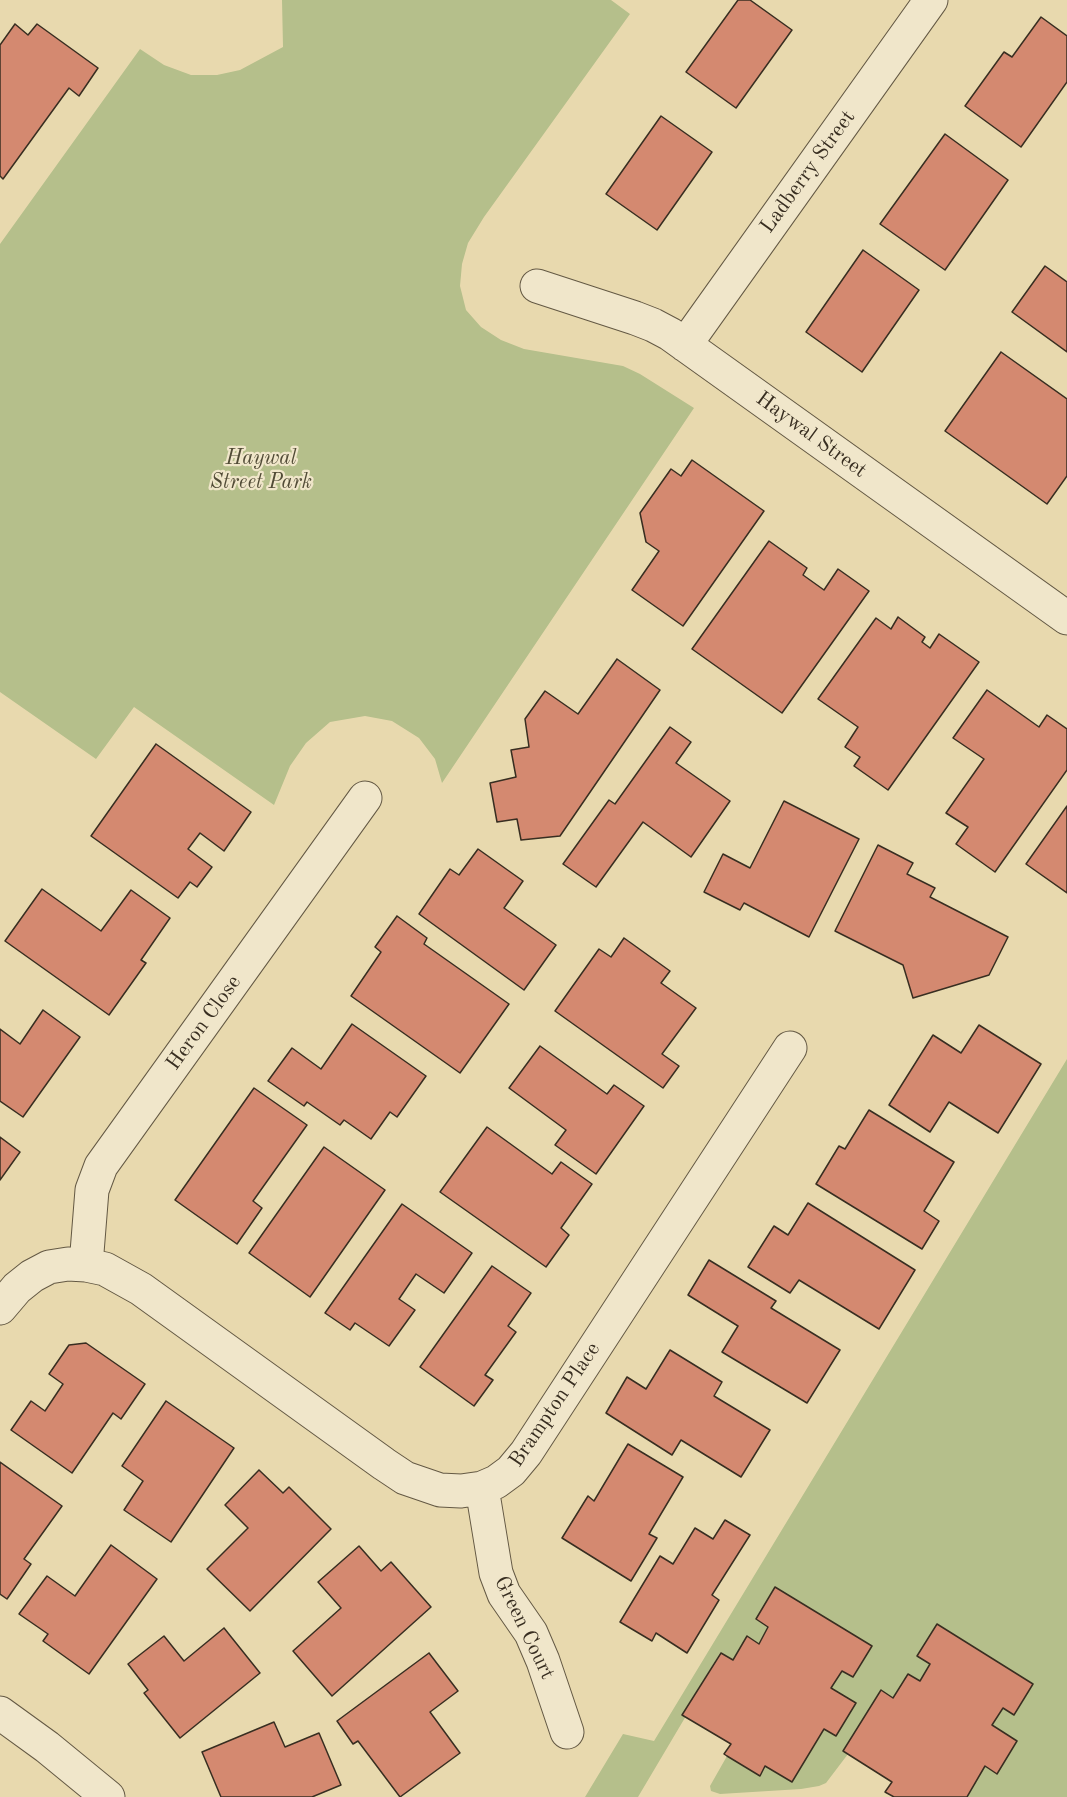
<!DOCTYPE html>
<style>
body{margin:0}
canvas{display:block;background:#e8d9ae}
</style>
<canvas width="1067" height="1797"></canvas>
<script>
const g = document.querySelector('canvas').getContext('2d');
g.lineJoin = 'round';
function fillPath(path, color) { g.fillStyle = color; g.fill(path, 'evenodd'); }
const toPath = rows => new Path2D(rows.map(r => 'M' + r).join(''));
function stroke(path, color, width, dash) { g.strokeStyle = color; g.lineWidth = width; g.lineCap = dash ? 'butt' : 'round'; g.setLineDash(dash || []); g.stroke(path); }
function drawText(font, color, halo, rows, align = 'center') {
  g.font = font + ' "Old Standard TT",serif'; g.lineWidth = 4.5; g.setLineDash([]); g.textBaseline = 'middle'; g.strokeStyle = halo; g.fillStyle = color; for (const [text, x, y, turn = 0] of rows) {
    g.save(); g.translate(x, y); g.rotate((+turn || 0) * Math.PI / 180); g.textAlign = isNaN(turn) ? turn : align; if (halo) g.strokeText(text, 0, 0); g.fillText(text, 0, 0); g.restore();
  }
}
fillPath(toPath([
 [282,0,611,0,630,14,484,217,468,243,462,264,460,286,466,310,481,327,501,340,524,349,623,366,640,374,694,408,442,783,435,759,419,738,392,721,365,716,330,722,306,743,290,766,274,805,134,707,96,759,0,692,0,244,140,49,164,65,191,75,217,75,240,70,283,47],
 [1067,1059,1067,1797,967,1797,985,1766,997,1773,1017,1741,992,1725,1003,1708,1015,1715,1033,1684,937,1625,917,1656,930,1664,920,1681,908,1674,893,1698,882,1691,844,1751,848,1754,826,1783,819,1786,801,1789,720,1794,711,1791,710,1786,727,1756,759,1775,765,1766,792,1782,824,1729,836,1736,856,1703,831,1688,842,1671,854,1677,872,1646,775,1588,756,1619,768,1627,759,1644,747,1636,733,1660,720,1653,683,1714,686,1716,638,1797,585,1797,623,1734,654,1741]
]), '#b5bf8b');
const building = toPath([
 [738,0,750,0,792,30,736,108,686,72,738,0],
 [1041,17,1067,36,1067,82,1021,147,965,106,1004,52,1012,57,1041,17],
 [15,24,28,35,37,24,98,68,79,96,69,88,3,179,0,176,0,45,15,24],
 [661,116,712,152,657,230,606,194,661,116],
 [945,134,1008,180,945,270,880,224,945,134],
 [863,250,919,290,862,372,806,332,863,250],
 [1045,266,1067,282,1067,352,1012,312,1045,266],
 [1001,352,1067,399,1067,476,1047,504,945,431,1001,352],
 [692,460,764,511,683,626,632,590,659,551,646,542,640,513,671,469,681,476,692,460],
 [769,541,807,568,803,575,824,590,838,569,869,591,782,713,692,649,769,541],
 [898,617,925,637,922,642,930,648,939,634,979,662,888,790,854,766,860,757,845,747,858,727,818,699,876,618,891,629,898,617],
 [617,659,660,690,560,836,521,840,517,819,497,822,490,783,516,777,511,750,529,747,525,719,545,691,578,714,617,659],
 [987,690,1039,727,1047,715,1067,729,1067,770,995,872,956,844,968,827,946,813,984,759,953,738,987,690],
 [670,727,691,742,676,763,730,801,691,857,643,822,596,887,563,864,609,800,615,804,670,727],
 [156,744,251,812,224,851,200,833,188,849,212,867,197,887,190,882,178,898,91,836,156,744],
 [784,801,859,839,809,937,744,903,740,910,704,892,723,854,750,868,784,801],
 [1067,806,1067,893,1026,864,1067,806],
 [878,845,913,863,907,874,935,888,930,897,1008,937,989,975,913,998,903,965,835,931,878,845],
 [478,849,523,881,504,908,556,945,524,990,419,914,450,869,459,875,478,849],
 [42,889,101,931,131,890,170,918,141,960,146,963,109,1015,5,941,42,889],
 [397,916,427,938,424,944,509,1004,460,1073,351,996,381,952,375,947,397,916],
 [624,938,670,971,661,983,696,1008,662,1054,679,1066,663,1088,555,1011,599,949,611,957,624,938],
 [43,1010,80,1037,23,1117,0,1101,0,1029,20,1044,43,1010],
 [352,1024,426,1076,397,1117,390,1112,371,1139,344,1120,340,1125,307,1102,304,1106,268,1081,292,1048,321,1069,352,1024],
 [979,1025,1041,1064,998,1133,949,1102,930,1132,889,1105,933,1035,961,1053,979,1025],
 [540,1046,607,1094,614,1085,644,1106,596,1174,555,1145,566,1130,509,1088,540,1046],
 [254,1088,307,1125,253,1201,262,1208,237,1244,175,1200,254,1088],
 [869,1110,954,1162,924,1211,939,1221,922,1249,816,1184,839,1146,845,1149,869,1110],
 [487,1127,552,1174,561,1162,592,1184,561,1228,569,1235,546,1267,440,1192,487,1127],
 [0,1137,20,1152,0,1180,0,1137],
 [324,1147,385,1190,310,1297,249,1253,324,1147],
 [808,1203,915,1270,879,1329,799,1280,790,1293,748,1267,774,1226,788,1235,808,1203],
 [402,1204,472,1253,444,1293,416,1274,399,1299,415,1310,389,1346,355,1323,350,1330,325,1313,402,1204],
 [709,1260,776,1301,771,1308,840,1350,807,1403,722,1352,738,1326,688,1295,709,1260],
 [492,1266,531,1293,508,1326,516,1332,485,1375,493,1380,474,1406,420,1367,492,1266],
 [86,1343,145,1384,121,1419,113,1413,72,1473,11,1430,31,1401,45,1411,63,1384,49,1374,69,1345,86,1343],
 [670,1350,722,1382,714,1396,770,1430,741,1477,681,1440,672,1455,606,1413,627,1377,646,1389,670,1350],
 [166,1401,234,1448,171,1542,124,1510,143,1481,122,1466,166,1401],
 [628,1444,683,1477,649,1534,657,1538,631,1581,562,1538,588,1496,594,1501,628,1444],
 [0,1462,62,1506,24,1559,31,1564,7,1599,0,1594,0,1462],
 [259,1470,283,1493,289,1487,331,1529,250,1611,207,1569,248,1528,225,1505,259,1470],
 [725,1520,750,1535,712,1595,719,1600,687,1653,656,1633,652,1641,620,1622,660,1556,673,1564,695,1528,713,1539,725,1520],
 [111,1545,157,1579,89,1674,43,1641,48,1634,19,1614,47,1576,75,1596,111,1545],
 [359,1546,381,1571,391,1562,431,1607,332,1696,293,1651,341,1608,318,1582,359,1546],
 [775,1587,872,1646,853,1677,842,1671,831,1688,856,1703,836,1736,824,1729,792,1782,765,1766,760,1776,727,1756,724,1754,731,1744,682,1715,721,1653,733,1660,747,1636,759,1644,768,1627,756,1619,775,1587],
 [937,1624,1033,1684,1014,1715,1003,1708,992,1725,1017,1741,997,1774,985,1766,967,1797,894,1797,885,1792,892,1782,843,1751,881,1690,893,1698,908,1674,920,1681,930,1664,917,1656,937,1624],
 [224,1628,260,1673,180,1738,144,1693,148,1690,128,1664,164,1636,184,1661,224,1628],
 [429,1653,458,1691,430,1712,460,1753,400,1797,358,1741,353,1744,337,1721,429,1653],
 [274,1722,285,1747,319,1733,341,1785,312,1797,221,1797,202,1752,274,1722]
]);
fillPath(building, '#d48970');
stroke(building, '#382e21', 1.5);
const minor = toPath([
 [537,286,635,318,653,325,670,334,1067,618],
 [685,345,931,0],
 [86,1265,92,1190,101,1166,365,798],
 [0,1308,17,1288,32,1276,49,1267,68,1264,86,1265,105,1269,141,1289,384,1464,405,1478,440,1490,461,1491,482,1488,496,1482,511,1471,526,1453,790,1048],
 [482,1488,496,1573,504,1594,531,1633,543,1661,567,1732],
 [0,1713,47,1747,108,1797]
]);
stroke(minor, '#645944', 35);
stroke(minor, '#f0e6ca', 33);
drawText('21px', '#382e21', '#f0e6ca', [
 ["Ladberry Street",808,172,-54],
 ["Haywal Street",811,435,36],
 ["Heron Close",204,1023,-54],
 ["Brampton Place",555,1405,-56],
 ["Green Court",524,1628,64]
]);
drawText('italic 21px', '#514b36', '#f0e6ca', [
 ["Haywal",261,458],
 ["Street Park",261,482]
]);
</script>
